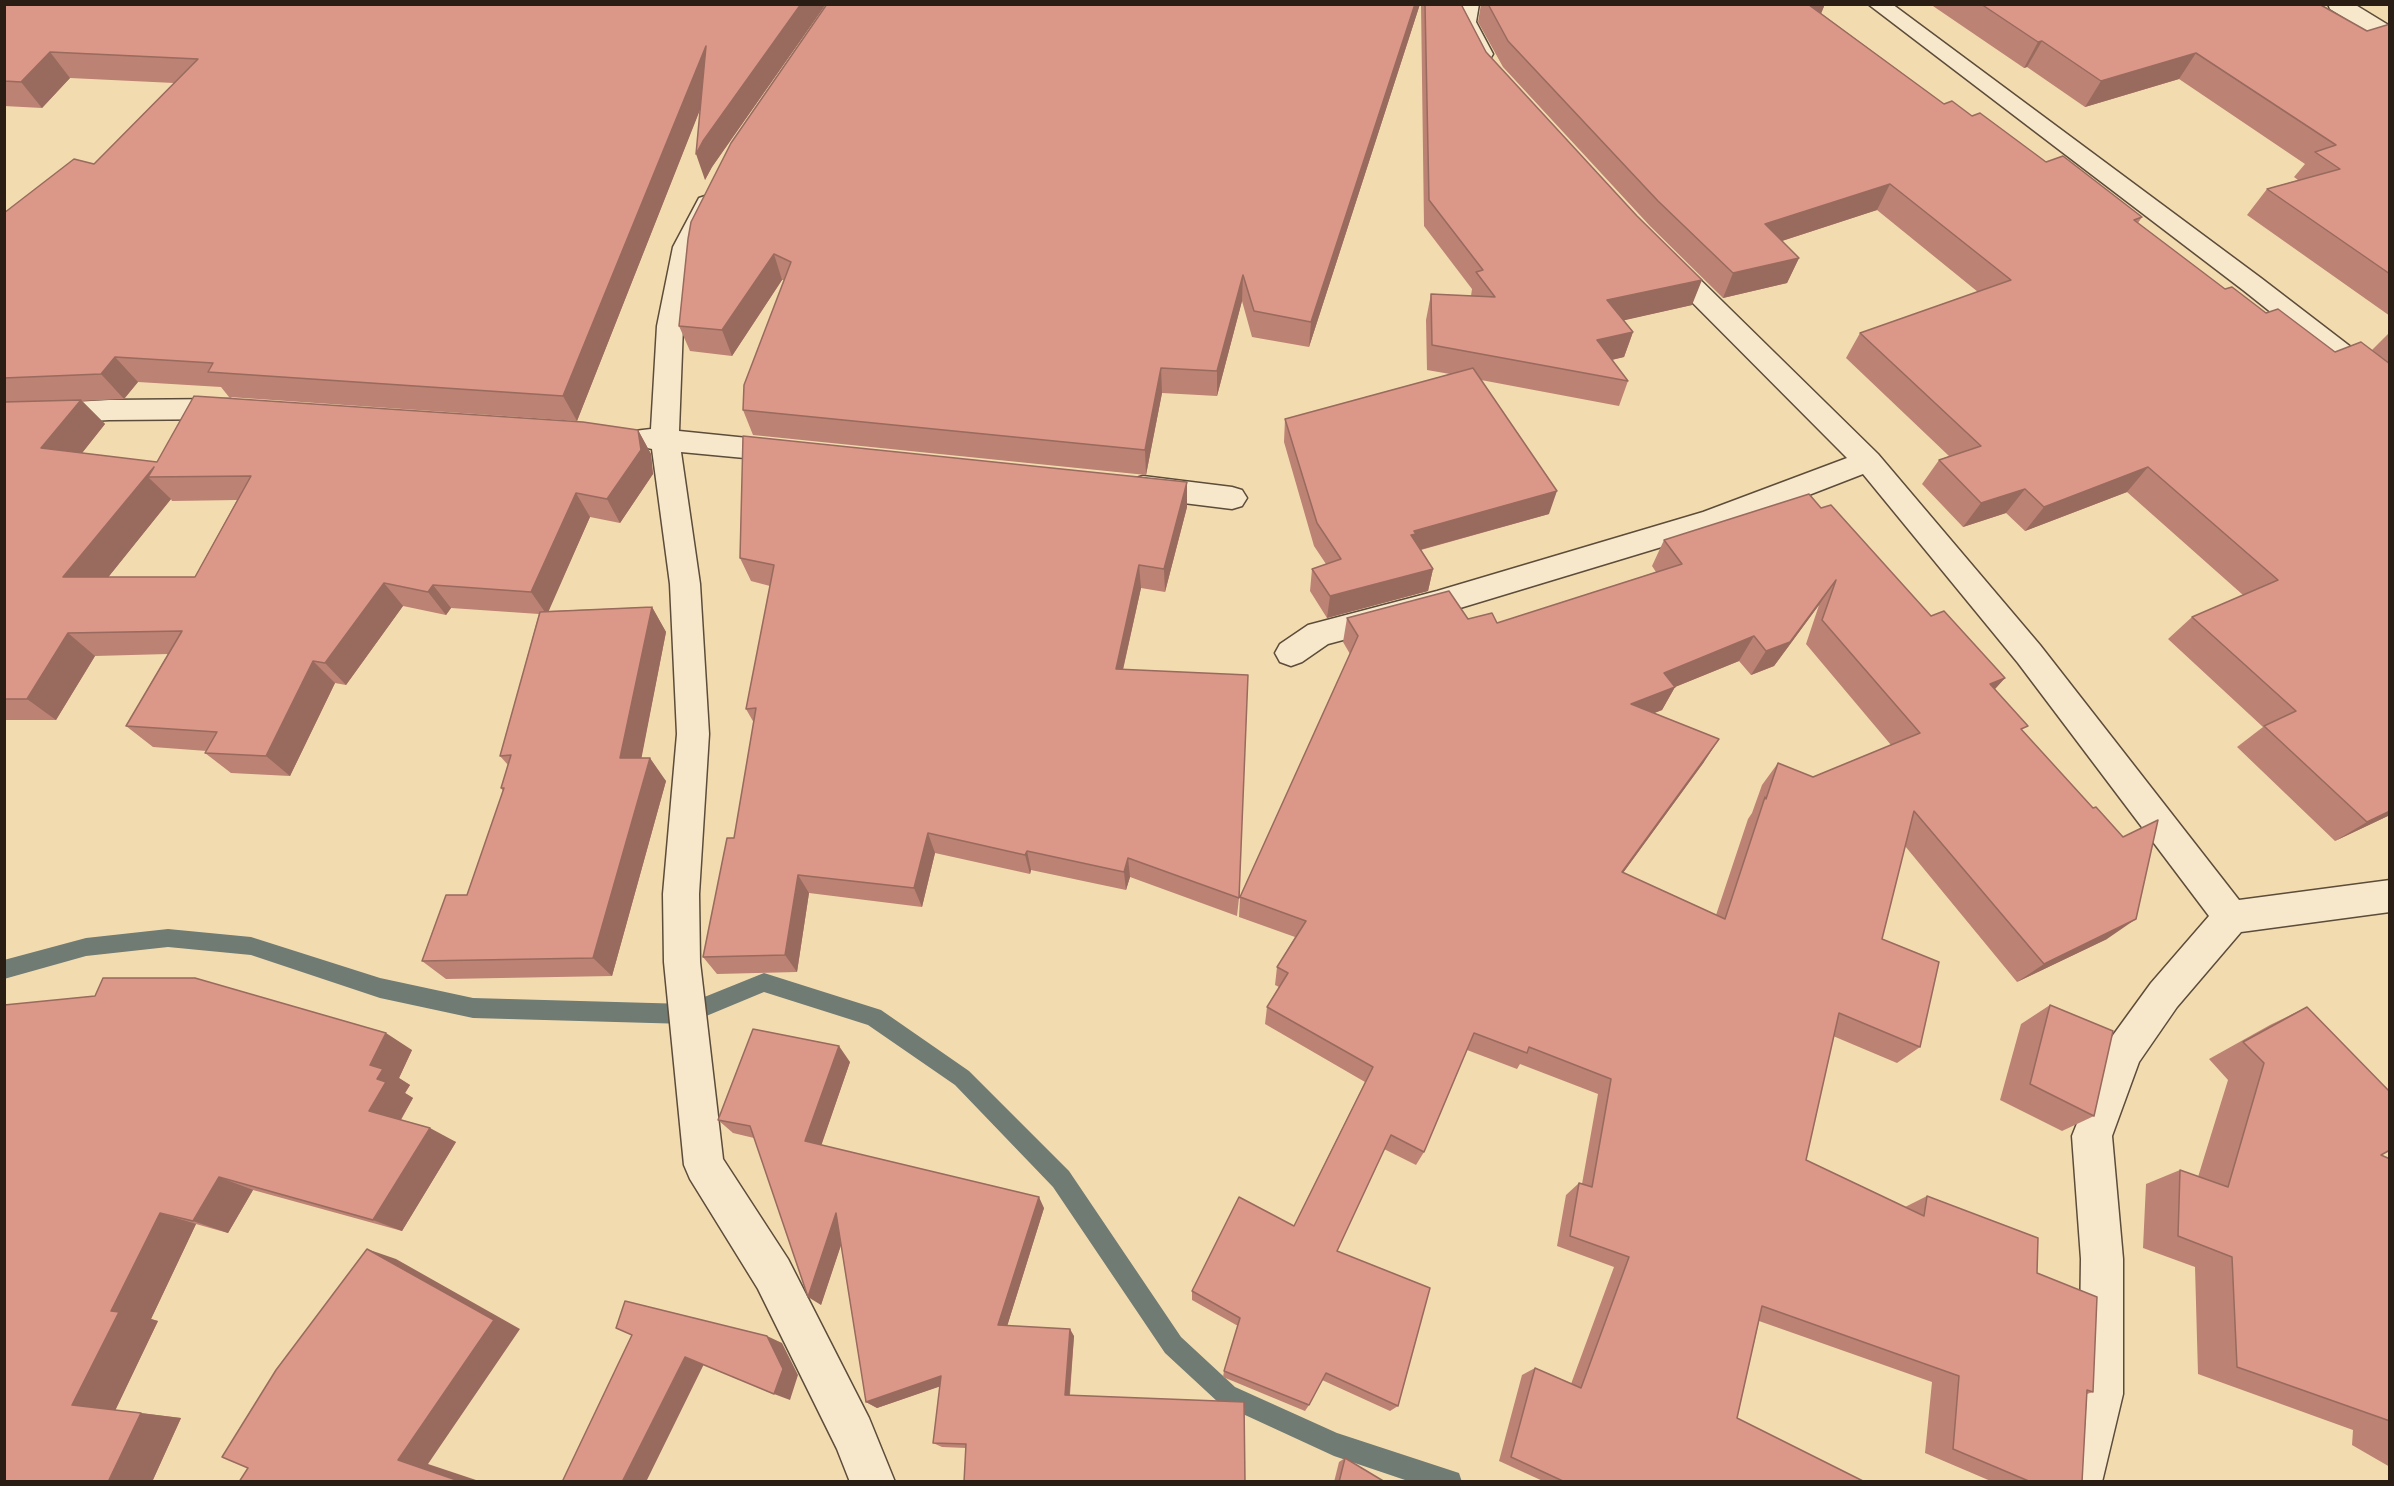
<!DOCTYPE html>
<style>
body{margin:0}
#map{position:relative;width:2394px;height:1486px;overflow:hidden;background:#f3dbb0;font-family:"IM FELL Double Pica",serif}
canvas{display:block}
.frame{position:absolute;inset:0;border:6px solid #2a1d13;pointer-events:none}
</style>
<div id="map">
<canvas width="2394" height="1486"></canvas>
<div class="frame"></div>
</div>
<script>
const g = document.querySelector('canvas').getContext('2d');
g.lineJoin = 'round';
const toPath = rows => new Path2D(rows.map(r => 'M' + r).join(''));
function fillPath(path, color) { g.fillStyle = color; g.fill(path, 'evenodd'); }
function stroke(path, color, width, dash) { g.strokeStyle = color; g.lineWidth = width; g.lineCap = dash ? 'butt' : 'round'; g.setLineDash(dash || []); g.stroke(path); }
fillPath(toPath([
 [168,929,251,937,380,978,473,998,687,1004,764,973,881,1010,969,1071,1069,1171,1181,1337,1235,1387,1337,1433,1459,1473,1462,1482,1411,1482,1334,1456,1219,1403,1165,1353,1053,1187,955,1085,868,1025,764,992,687,1024,473,1018,380,998,251,955,168,947,86,956,4,979,4,960,86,938,168,929]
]), '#6f7b73');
const minor = toPath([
 [1457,4,1479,4,1476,22,1493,54,1490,59,1482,61,1474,59,1471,54,1454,22,1457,4],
 [1868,4,1892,4,2261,278,2390,377,2390,402,2380,399,2243,290,1868,4],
 [2328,4,2354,4,2390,26,2390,42,2382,41,2330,9,2328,4],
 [708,195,717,198,720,203,699,247,683,326,679,431,787,442,797,445,801,452,797,459,787,462,681,452,700,584,709,734,699,894,700,962,723,1159,788,1259,869,1418,895,1482,850,1482,837,1449,758,1289,690,1179,684,1165,664,962,663,894,677,734,670,584,652,449,634,445,630,438,634,431,651,429,657,326,673,247,699,198,708,195],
 [1665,252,1674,254,1878,454,2040,645,2239,900,2390,880,2390,912,2241,932,2177,1007,2139,1062,2112,1136,2123,1259,2123,1394,2102,1482,2058,1482,2079,1394,2081,1259,2072,1136,2111,1038,2151,983,2209,916,2018,663,1863,474,1721,529,1437,615,1328,644,1302,662,1291,666,1280,662,1275,653,1280,644,1308,625,1437,591,1703,512,1847,458,1656,266,1652,260,1656,254,1665,252],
 [230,399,240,402,244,409,240,416,230,419,109,420,4,426,4,406,109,400,230,399],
 [1143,476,1232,487,1242,490,1247,498,1242,506,1232,509,1143,498,1133,495,1129,487,1133,479,1143,476]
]);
stroke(minor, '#5c4c3a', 3);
fillPath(minor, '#f7e8cc');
fillPath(toPath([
 [4,4,826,4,712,167,705,180,700,109,577,421,229,397,221,387,138,382,124,399,82,401,105,424,82,453,157,462,638,430,651,454,653,474,620,523,590,517,548,611,652,607,666,632,641,758,666,781,612,976,446,979,422,961,467,895,503,791,501,788,508,765,500,756,539,614,451,608,446,615,403,606,346,685,335,683,290,776,231,773,205,753,207,751,153,747,126,726,168,654,95,656,56,720,4,720,4,213,94,164,174,83,70,78,42,108,4,106],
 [171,499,172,501,237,500,195,577,108,577],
 [827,4,1420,4,1309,347,1252,337,1242,301,1217,396,1162,393,1146,475,753,435,743,410,784,280,782,280,732,356,690,351,679,326],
 [1421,4,1461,4,1486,52,1692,305,1624,320,1633,332,1624,357,1612,360,1628,381,1619,406,1481,380,1549,514,1421,550,1433,569,1428,591,1327,618,1310,591,1312,569,1326,564,1314,546,1284,442,1285,419,1450,374,1427,370,1426,320,1431,294,1471,296,1472,289,1424,226],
 [1481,4,1825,4,1821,13,1944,104,1972,116,2046,162,2142,217,2138,223,2225,289,2335,352,2372,350,2390,332,2390,815,2335,841,2237,747,2263,727,2168,639,2192,617,2243,595,2127,492,2025,531,2006,513,1963,527,1922,484,1939,460,1949,456,1846,358,1860,333,1978,292,1877,210,1782,241,1799,258,1787,283,1723,298,1650,226,1503,67,1478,22],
 [1930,4,2319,4,2367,31,2390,24,2390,316,2247,215,2267,189,2298,180,2294,177,2305,164,2179,79,2085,107,2027,67,2024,68],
 [1187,482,1187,507,1165,592,1141,588,1123,670,1239,898,1237,916,1130,877,1126,890,1031,870,1030,874,935,853,922,907,809,893,797,972,717,974,703,957,734,838,754,723,746,709,770,586,751,581,740,558],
 [1821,508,1931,616,2005,678,1995,689,2023,731,2107,939,2017,982,1905,846,1882,939,1920,1047,1897,1063,1833,1036,1806,1160,1905,1207,1927,1196,2037,1273,2093,1392,2087,1394,2082,1482,1993,1482,1925,1453,1932,1382,1759,1321,1737,1418,1865,1482,1545,1482,1499,1461,1522,1375,1535,1368,1571,1384,1614,1267,1557,1246,1566,1195,1579,1183,1582,1184,1598,1094,1520,1064,1517,1069,1467,1050,1424,1152,1416,1165,1384,1149,1337,1251,1398,1406,1390,1411,1322,1380,1309,1405,1305,1411,1223,1377,1224,1371,1238,1326,1192,1300,1192,1291,1294,1226,1365,1082,1265,1024,1267,1007,1279,987,1275,985,1277,967,1295,937,1239,917,1240,897,1350,654,1343,642,1347,618,1468,619,1497,623,1656,572,1652,566,1664,540],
 [1819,605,1806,644,1891,745,1813,777,1778,763,1762,785,1752,813,1748,819,1716,915,1623,873,1704,762,1654,713,1662,710,1675,687,1739,661,1751,675,1774,666],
 [4,1005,412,1050,399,1078,410,1085,405,1093,413,1098,401,1120,456,1142,402,1231,253,1190,228,1233,196,1224,151,1319,158,1321,115,1410,181,1418,152,1482,4,1482],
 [2050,1005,2094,1116,2062,1131,2000,1100,2021,1024],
 [2307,1007,2381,1155,2390,1159,2390,1467,2352,1445,2353,1430,2198,1374,2195,1267,2143,1248,2146,1184,2180,1170,2198,1177,2228,1080,2209,1059,2270,1025],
 [850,1062,821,1145,1044,1208,1007,1326,1074,1336,1070,1395,966,1448,942,1447,933,1443,940,1386,877,1408,866,1402,841,1245,821,1305,754,1138,733,1133,718,1120],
 [1345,1458,1385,1482,1334,1482,1339,1462]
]), '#bc8274');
fillPath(toPath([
 [801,4,826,4,712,167,705,180,696,154,703,141],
 [1415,4,1420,4,1309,347,1311,322],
 [1825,4,1816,26,1809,5],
 [2042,41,2027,67,2024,68,2038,42],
 [706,46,715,72,577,421,563,396],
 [50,52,70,78,42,108,21,82],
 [2196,53,2179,79,2085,107,2101,81],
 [1890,184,1877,210,1754,250,1765,224],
 [774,254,782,280,732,356,722,330],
 [1799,258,1787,283,1723,298,1733,273],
 [1243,275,1242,301,1217,396,1217,371],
 [1702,280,1692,305,1599,326,1607,300],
 [1633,332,1624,357,1589,365,1597,340],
 [115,357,138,382,124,399,101,374],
 [1161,368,1162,393,1146,475,1145,450],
 [81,400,105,424,67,472,41,448],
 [638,430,651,454,653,474,620,523,607,499],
 [154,467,148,477,171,499,90,600,63,577],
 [2148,467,2127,492,2025,531,2044,507],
 [1187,482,1187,507,1165,592,1164,569],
 [2025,489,2006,513,1963,527,1981,503],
 [1557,491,1549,514,1412,552,1411,535,1414,531],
 [576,493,590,517,547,615,531,592],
 [1139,565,1141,588,1118,691,1116,669],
 [1433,569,1428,591,1327,618,1330,596],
 [1836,580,1819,605,1774,666,1751,675,1766,651],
 [384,583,403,606,346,685,325,663],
 [433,585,451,608,446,615,428,592],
 [652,607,666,632,637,781,620,758],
 [68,633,95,656,56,720,27,699],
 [1754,636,1739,661,1675,687,1662,710,1619,727,1631,704,1664,673],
 [313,661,335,683,290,776,266,756],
 [2005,678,1983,702,1990,684],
 [1719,739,1704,762,1609,892,1622,872],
 [650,758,666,781,612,976,593,958],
 [2390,811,2390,815,2335,841,2367,822],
 [928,833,935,853,922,907,914,888],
 [1027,851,1031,870,1030,874,1025,855],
 [1128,858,1130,877,1126,890,1124,872],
 [798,875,809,893,797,972,785,955],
 [2136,919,2107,939,2017,982,2044,964],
 [386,1033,412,1050,399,1078,410,1085,405,1093,413,1098,397,1126,369,1111,377,1079,370,1065],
 [839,1046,850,1062,818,1155,805,1141],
 [430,1128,456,1142,402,1231,373,1220],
 [219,1177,253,1190,228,1233,193,1221],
 [1039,1197,1044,1208,1005,1333,998,1325],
 [160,1213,196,1224,151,1319,158,1321,115,1411,72,1405,111,1311],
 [836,1213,848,1224,821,1305,808,1297],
 [367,1249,396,1259,520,1329,428,1464,482,1482,462,1482,398,1460],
 [1070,1329,1074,1336,1069,1400,1065,1395],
 [767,1336,782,1343,798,1375,790,1400,774,1394],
 [685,1357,704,1364,646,1482,622,1482],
 [941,1376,950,1383,877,1408,866,1402],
 [141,1413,181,1418,152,1482,108,1482]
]), '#996a5e');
const building = toPath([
 [4,4,801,4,703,141,696,154,706,46,563,396,208,372,213,363,115,357,101,374,4,378,4,213,74,159,94,164,198,59,50,52,21,82,4,81,4,4],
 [827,4,1415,4,1311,322,1254,311,1243,275,1217,371,1161,368,1145,450,743,410,744,385,791,262,774,254,722,330,679,326,688,239,691,222,731,143,827,4],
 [1425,4,1461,4,1486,52,1637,216,1702,280,1607,300,1633,332,1597,340,1628,381,1432,345,1431,294,1495,297,1476,272,1483,270,1429,200,1425,4],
 [1488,4,1811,4,1809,5,1944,104,1952,101,1972,116,1980,113,2046,162,2063,156,2142,217,2134,220,2225,289,2232,287,2266,313,2278,309,2335,352,2361,342,2390,364,2390,811,2367,822,2264,726,2296,711,2192,617,2278,580,2148,467,2044,507,2025,489,1981,503,1939,460,1981,446,1860,333,2011,280,1890,184,1765,224,1799,258,1733,273,1658,201,1508,41,1488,4],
 [1981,4,2319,4,2367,31,2390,24,2390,274,2267,189,2340,169,2315,152,2336,145,2196,53,2101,81,2042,41,2038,42,1981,4],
 [1473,368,1557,491,1414,531,1416,534,1411,535,1433,569,1330,596,1312,569,1341,559,1317,523,1285,419,1473,368],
 [194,396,583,422,638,430,641,450,607,499,576,493,531,592,433,585,428,592,384,583,325,663,313,661,266,756,205,753,217,732,126,726,182,631,68,633,27,699,4,699,4,402,81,400,41,448,157,462,194,396],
 [154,467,148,477,251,476,195,577,63,577,154,467],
 [743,436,1187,482,1164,569,1139,565,1116,669,1248,675,1239,898,1128,858,1124,872,1027,851,1025,855,928,833,914,888,798,875,785,955,703,957,727,838,734,838,756,708,746,709,774,565,740,558,743,436],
 [1809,494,1821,508,1831,505,1931,616,1944,611,2005,678,1990,684,2028,726,2021,729,2093,808,2096,807,2123,837,2158,820,2136,919,2044,964,1914,811,1882,939,1939,962,1920,1047,1839,1013,1806,1160,1924,1216,1927,1196,2038,1238,2037,1273,2097,1297,2093,1392,2087,1390,2082,1482,2031,1482,1953,1449,1959,1376,1762,1306,1737,1418,1865,1482,1565,1482,1511,1457,1535,1368,1581,1388,1629,1257,1570,1236,1579,1183,1592,1187,1611,1079,1529,1047,1527,1053,1474,1033,1424,1152,1391,1135,1337,1251,1430,1288,1398,1406,1326,1373,1309,1405,1224,1371,1240,1318,1192,1291,1239,1197,1294,1226,1373,1067,1267,1007,1288,973,1277,967,1306,921,1240,897,1358,636,1347,618,1449,591,1468,619,1492,613,1497,623,1682,564,1664,540,1809,494],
 [1836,580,1822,620,1920,733,1813,777,1778,763,1766,799,1765,797,1725,919,1622,872,1719,739,1631,704,1675,687,1664,673,1754,636,1766,651,1790,642,1836,580],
 [652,607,620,758,650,758,593,958,422,961,446,895,467,895,504,788,501,788,511,755,500,756,540,612,652,607],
 [103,978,195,978,386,1033,370,1065,383,1069,377,1079,386,1082,369,1111,430,1128,373,1220,219,1177,193,1221,160,1213,111,1311,119,1312,72,1405,141,1413,108,1482,4,1482,4,1005,95,996,103,978],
 [2050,1005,2113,1031,2094,1116,2030,1084,2050,1005],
 [2307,1007,2390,1092,2390,1150,2381,1155,2390,1159,2390,1421,2237,1367,2232,1257,2178,1236,2180,1170,2228,1187,2264,1063,2243,1042,2307,1007],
 [753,1029,839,1046,805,1141,1039,1197,998,1325,1070,1329,1065,1395,1244,1402,1245,1482,964,1482,966,1444,933,1443,941,1376,866,1402,836,1213,808,1297,750,1126,718,1120,753,1029],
 [367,1249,494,1320,398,1460,462,1482,239,1482,248,1468,222,1457,276,1370,367,1249],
 [625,1301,767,1336,783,1369,774,1394,685,1357,622,1482,562,1482,632,1335,616,1328,625,1301],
 [1345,1458,1385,1482,1339,1482,1345,1458]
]);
fillPath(building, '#db9787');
stroke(building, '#996a5e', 1.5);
</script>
